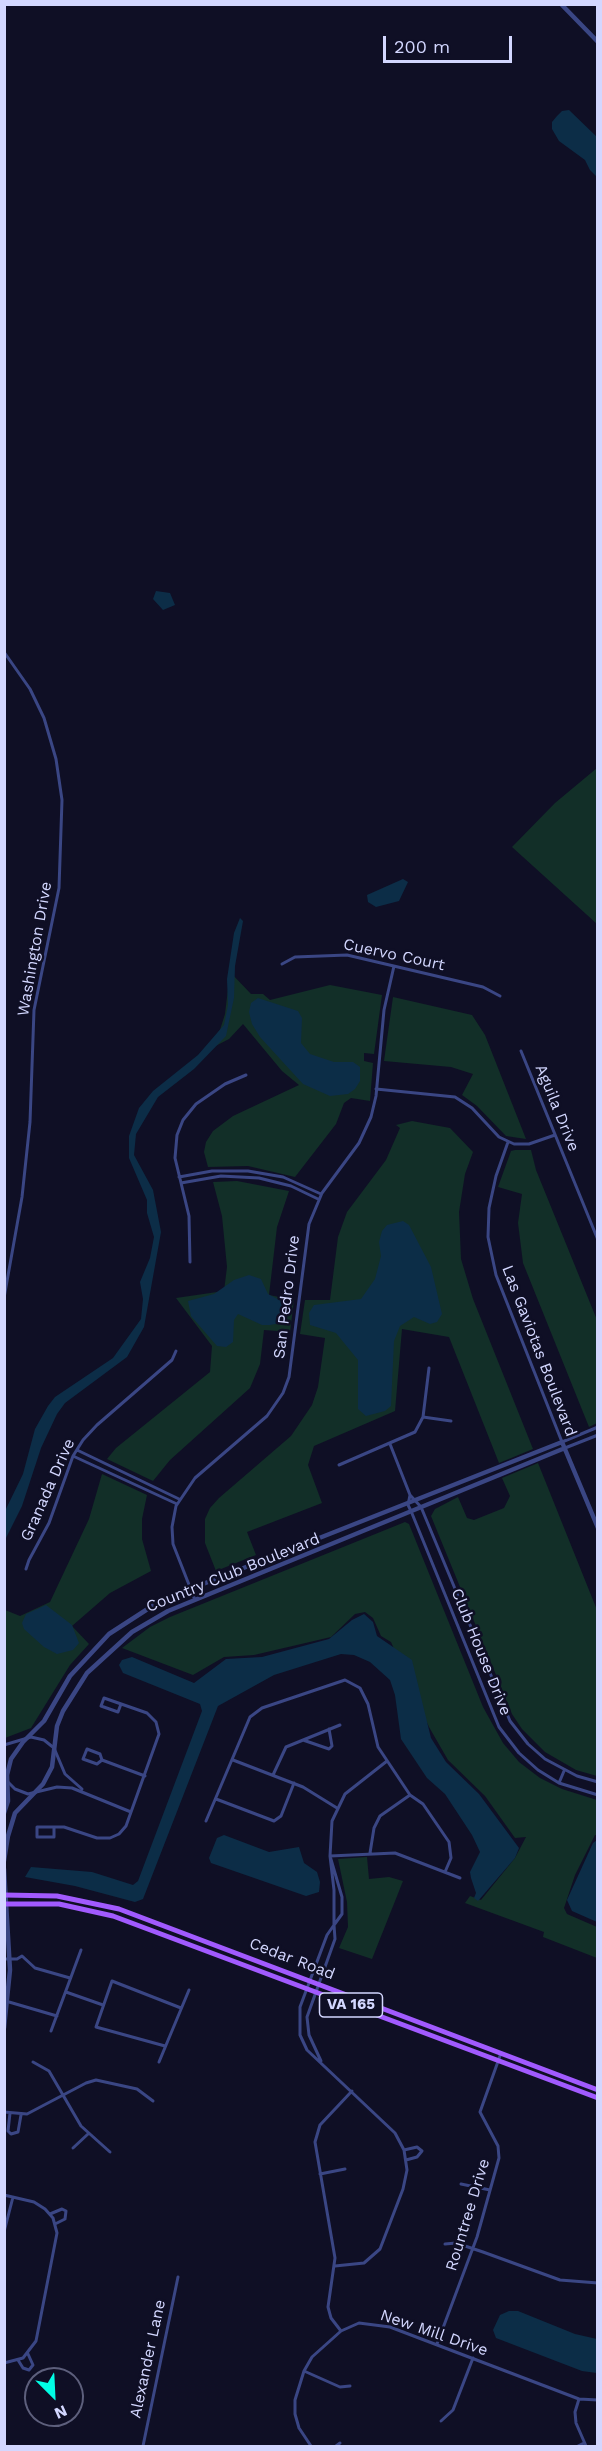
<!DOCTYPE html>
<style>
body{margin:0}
#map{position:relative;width:602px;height:2451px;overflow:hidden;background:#0f0f25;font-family:"Work Sans",sans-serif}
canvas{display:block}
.frame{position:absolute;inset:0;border:6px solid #d3d7ff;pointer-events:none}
.north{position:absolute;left:24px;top:2367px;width:60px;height:60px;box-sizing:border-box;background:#0f0f25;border:2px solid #5d5f7c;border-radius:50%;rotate:156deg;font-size:16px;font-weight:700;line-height:24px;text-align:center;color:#d3d7ff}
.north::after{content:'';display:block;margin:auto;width:21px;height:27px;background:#01fde4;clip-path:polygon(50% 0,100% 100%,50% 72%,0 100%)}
.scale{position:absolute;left:383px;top:36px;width:129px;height:27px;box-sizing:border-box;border:3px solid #d3d7ff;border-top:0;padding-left:8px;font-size:18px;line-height:21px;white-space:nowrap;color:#d3d7ff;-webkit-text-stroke:4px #0f0f25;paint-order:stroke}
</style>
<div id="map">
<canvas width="602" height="2451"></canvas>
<div class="frame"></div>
<div class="north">N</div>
<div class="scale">200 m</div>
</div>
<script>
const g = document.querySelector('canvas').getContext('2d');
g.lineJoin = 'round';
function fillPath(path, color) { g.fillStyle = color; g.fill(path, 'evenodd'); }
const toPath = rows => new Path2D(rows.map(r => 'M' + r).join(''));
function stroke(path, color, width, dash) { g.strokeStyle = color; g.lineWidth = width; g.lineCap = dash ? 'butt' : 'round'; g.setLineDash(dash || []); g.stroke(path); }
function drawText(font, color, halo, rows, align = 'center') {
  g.font = font + ' "Work Sans",sans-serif'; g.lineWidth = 5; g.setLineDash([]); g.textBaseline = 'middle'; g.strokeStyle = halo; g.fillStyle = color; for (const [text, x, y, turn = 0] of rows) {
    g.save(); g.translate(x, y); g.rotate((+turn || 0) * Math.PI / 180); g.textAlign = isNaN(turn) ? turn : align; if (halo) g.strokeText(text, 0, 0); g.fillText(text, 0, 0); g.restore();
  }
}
fillPath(toPath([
 [597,768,597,924,512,847,555,803],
 [230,972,251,994,263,994,270,1000,330,985,382,995,374,1054,364,1053,364,1061,373,1063,370,1101,351,1098,344,1103,336,1124,295,1177,248,1166,208,1167,204,1152,206,1142,213,1131,233,1116,299,1085,282,1071,243,1024,229,1039,202,1053,220,1030,225,1014],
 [393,997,472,1015,485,1035,526,1139,506,1136,477,1106,462,1095,473,1074,451,1067,384,1061],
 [412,1121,450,1128,473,1152,465,1174,459,1212,461,1259,473,1299,533,1449,499,1463,449,1337,402,1329,395,1411,314,1446,308,1465,322,1503,247,1532,256,1555,216,1571,205,1543,205,1519,210,1508,219,1498,291,1436,312,1405,318,1387,325,1338,300,1334,305,1300,330,1300,338,1237,347,1212,386,1160,400,1128,396,1125],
 [515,1150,531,1150,536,1170,597,1320,597,1423,589,1427,523,1263,518,1223,522,1194,498,1187,511,1151],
 [237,1181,289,1191,277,1227,269,1295,294,1300,290,1332,264,1330,260,1364,250,1388,170,1460,153,1481,107,1459,116,1448,210,1372,212,1346,176,1298,224,1291,227,1267,222,1216,213,1182],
 [538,1463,597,1610,597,1776,576,1770,545,1752,522,1729,512,1714,431,1516,435,1509,458,1497,467,1518,474,1520,504,1508,510,1496,502,1478],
 [102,1474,147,1495,142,1519,142,1539,151,1571,110,1593,72,1626,89,1644,70,1665,31,1728,5,1738,5,1610,20,1616,50,1602,89,1519],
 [405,1522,409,1524,483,1707,503,1743,519,1762,540,1778,562,1789,597,1800,597,1835,595,1835,575,1875,564,1908,567,1914,597,1927,597,1958,543,1937,544,1932,465,1903,470,1896,481,1900,515,1858,526,1837,515,1838,485,1796,448,1760,429,1727,391,1642,381,1636,373,1618,365,1612,355,1614,331,1637,254,1655,224,1657,193,1675,122,1648,150,1627,170,1617],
 [367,1857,369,1879,389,1877,403,1881,372,1959,339,1948,348,1927,347,1902,338,1859]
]), '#122f28');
fillPath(toPath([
 [569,110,597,137,598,180,596,181,596,176,590,170,585,160,559,141,552,129,552,122,557,116,562,111],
 [156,591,170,593,175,605,163,610,153,599],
 [403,879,408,882,399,901,376,907,368,902,367,895],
 [240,918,243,921,235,966,234,998,226,1036,194,1069,158,1097,136,1134,134,1155,153,1190,161,1232,144,1327,127,1357,65,1403,57,1414,41,1448,22,1506,5,1540,5,1511,23,1474,35,1429,48,1406,55,1397,113,1358,141,1319,143,1299,140,1282,150,1258,154,1237,147,1213,147,1200,129,1158,129,1136,139,1108,153,1091,198,1055,224,1025,228,1005,227,979,234,933],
 [258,998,298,1011,302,1018,301,1043,310,1054,334,1062,353,1062,360,1067,360,1081,355,1089,348,1094,330,1096,303,1084,260,1037,252,1024,249,1012,251,1003],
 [403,1221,409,1225,431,1267,442,1314,437,1322,430,1324,414,1317,400,1326,394,1341,391,1406,385,1411,366,1416,358,1409,358,1360,336,1333,310,1325,309,1313,314,1305,361,1299,375,1279,381,1256,379,1242,382,1231,387,1225],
 [249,1275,261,1279,268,1294,287,1304,288,1313,280,1323,270,1325,262,1325,238,1314,234,1320,233,1342,226,1347,217,1346,191,1316,188,1301,214,1294,234,1280],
 [46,1605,72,1625,79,1643,73,1650,57,1654,44,1647,24,1629,22,1623,26,1614],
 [364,1614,373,1622,377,1636,412,1660,431,1738,446,1762,479,1794,519,1848,515,1858,478,1901,474,1898,476,1893,471,1878,470,1872,480,1852,472,1835,445,1794,427,1778,401,1739,395,1695,390,1680,370,1662,354,1655,341,1654,274,1675,218,1706,143,1899,135,1902,75,1886,25,1877,31,1867,92,1872,133,1885,138,1881,202,1711,200,1704,123,1673,119,1665,122,1660,132,1657,194,1683,226,1659,262,1657,329,1639,352,1620],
 [224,1835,269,1852,299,1847,304,1863,317,1872,320,1882,319,1892,306,1896,211,1863,209,1858,217,1838],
 [597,1840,598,1840,597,1922,572,1911,567,1900,593,1843],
 [518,2311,575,2334,597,2339,597,2373,582,2371,496,2338,493,2330,500,2315,509,2311]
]), '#0c2d47');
stroke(toPath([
 [4,652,30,689,44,718,56,759,62,800,59,888,34,1010,30,1122,22,1197,4,1298],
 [282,964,295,957,347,955,483,987,500,996],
 [521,1051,598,1240],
 [376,1089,455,1097,472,1108,499,1137,514,1144,529,1144,555,1135],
 [508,1142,496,1176,489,1208,488,1237,496,1275,562,1442,598,1427],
 [179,1177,212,1171,248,1171,283,1177,321,1194],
 [181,1183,221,1176,259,1178,291,1186,318,1199],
 [190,1262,189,1216,175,1158,177,1135,183,1120,196,1104,225,1084,246,1075],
 [423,1417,451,1421],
 [390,1444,410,1495,421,1507,510,1721,528,1744,545,1759,577,1776,598,1782],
 [565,1448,598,1435],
 [77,1450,179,1499],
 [73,1456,177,1504],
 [339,1465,415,1432,423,1417,429,1368],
 [410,1495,408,1505,411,1511,499,1727,519,1753,538,1770,559,1783,598,1795],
 [26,1569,29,1560,49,1523,73,1456,83,1440,97,1425,172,1360,176,1351],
 [195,1600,173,1544,172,1527,176,1506,195,1478,267,1416,283,1393,289,1377,309,1224,322,1193,359,1143,371,1117,376,1096,384,1010,394,966],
 [303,1740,329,1749,332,1746,329,1729],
 [4,1745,31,1737,44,1740,54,1748,65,1774,82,1789],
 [102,1760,97,1764,83,1759,87,1749,100,1754,102,1760,145,1776],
 [233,1760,303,1787,337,1808],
 [387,1761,345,1794,332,1821,330,1856,395,1853,460,1878],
 [273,1775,286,1747,340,1725],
 [8,1782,15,1789,28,1794,57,1787,72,1788,131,1812],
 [559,1783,564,1771],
 [216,1799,274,1821,281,1816,294,1783],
 [206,1821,250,1717,262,1708,345,1680,360,1688,368,1704,378,1747,410,1795,423,1804,449,1842,451,1858,445,1872],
 [54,1827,54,1837,37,1837,37,1827,64,1827,97,1838,110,1838,119,1834,126,1826,159,1734,156,1722,147,1713,104,1698,101,1706,118,1712,121,1704],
 [370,1853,374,1828,380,1816,410,1795],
 [330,1856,342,1897,342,1914,334,1925,334,1890,330,1856],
 [4,1959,17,1959,22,1956,35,1968,70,1978],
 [66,1992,103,2005],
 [9,2002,57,2016],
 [51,2031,81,1950],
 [165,2046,96,2027,112,1981,181,2008],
 [321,2061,309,2035,307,2017,335,1939,334,1925,327,1935,300,2007,300,2035,307,2050,395,2133,404,2150,407,2170,403,2189,380,2249,364,2263,335,2266],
 [33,2062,49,2071,81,2126,110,2152],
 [159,2062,189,1990],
 [4,2112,27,2114,86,2083,96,2080,137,2089,153,2101],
 [10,2113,8,2131,11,2134,18,2132,21,2115],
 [73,2148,88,2134],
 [404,2150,417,2147,422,2151,417,2157,406,2160],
 [320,2174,345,2169],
 [461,2184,490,2190],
 [4,2195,34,2202,45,2209,53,2218,57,2233,36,2341,23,2358,4,2363],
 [50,2214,62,2209,66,2211,65,2219,55,2224],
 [4,2232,13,2197],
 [445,2244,456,2243,483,2252,560,2280,598,2283],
 [341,2331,331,2318,328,2307,335,2258,315,2142,320,2125,352,2091],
 [437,2344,477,2237,499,2158,498,2146,480,2112,501,2053],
 [18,2360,23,2368,29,2370,33,2365,28,2354],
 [304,2371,340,2387,350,2386],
 [579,2399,575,2412,576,2423,586,2446],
 [441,2421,453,2410,473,2358],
 [143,2446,178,2277],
 [311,2446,299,2428,295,2414,295,2400,304,2371,312,2357,341,2331,359,2323,390,2327,579,2399,598,2400],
 [336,2446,340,2443],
 [578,2446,584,2443]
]), '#3a4684', 3);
stroke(toPath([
 [561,4,598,42],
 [4,1813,8,1801,7,1775,11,1759,23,1742,44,1721,70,1676,109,1634,160,1601,562,1442,598,1528],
 [4,1861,8,1836,15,1813,43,1784,52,1767,57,1726,63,1711,87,1673,132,1632,168,1611,565,1448],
 [4,1869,10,1970,4,2028]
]), '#3a4684', 4.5);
stroke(toPath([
 [4,1895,57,1896,119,1909,598,2090],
 [4,1904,59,1904,113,1916,598,2098]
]), '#a15afe', 5);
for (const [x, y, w] of [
 [351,2005,63]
]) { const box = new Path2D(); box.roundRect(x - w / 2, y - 12, w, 24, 4.5); g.fillStyle = '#0f0f25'; g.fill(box); stroke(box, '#d3d7ff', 1.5); }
drawText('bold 15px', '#d3d7ff', null, [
 ["VA 165",351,2005]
]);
drawText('16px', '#d3d7ff', '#0f0f25', [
 ["Washington Drive",35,949,-80],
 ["Cuervo Court",394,955,12],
 ["Aguila Drive",557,1108,68],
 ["San Pedro Drive",287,1297,-83],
 ["Las Gaviotas Boulevard",539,1351,69],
 ["Granada Drive",48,1490,-66],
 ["Country Club Boulevard",233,1573,-22],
 ["Club House Drive",481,1652,68],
 ["Cedar Road",292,1959,21],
 ["Rountree Drive",468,2215,-73],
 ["New Mill Drive",434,2333,19],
 ["Alexander Lane",148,2359,-78]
]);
</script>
